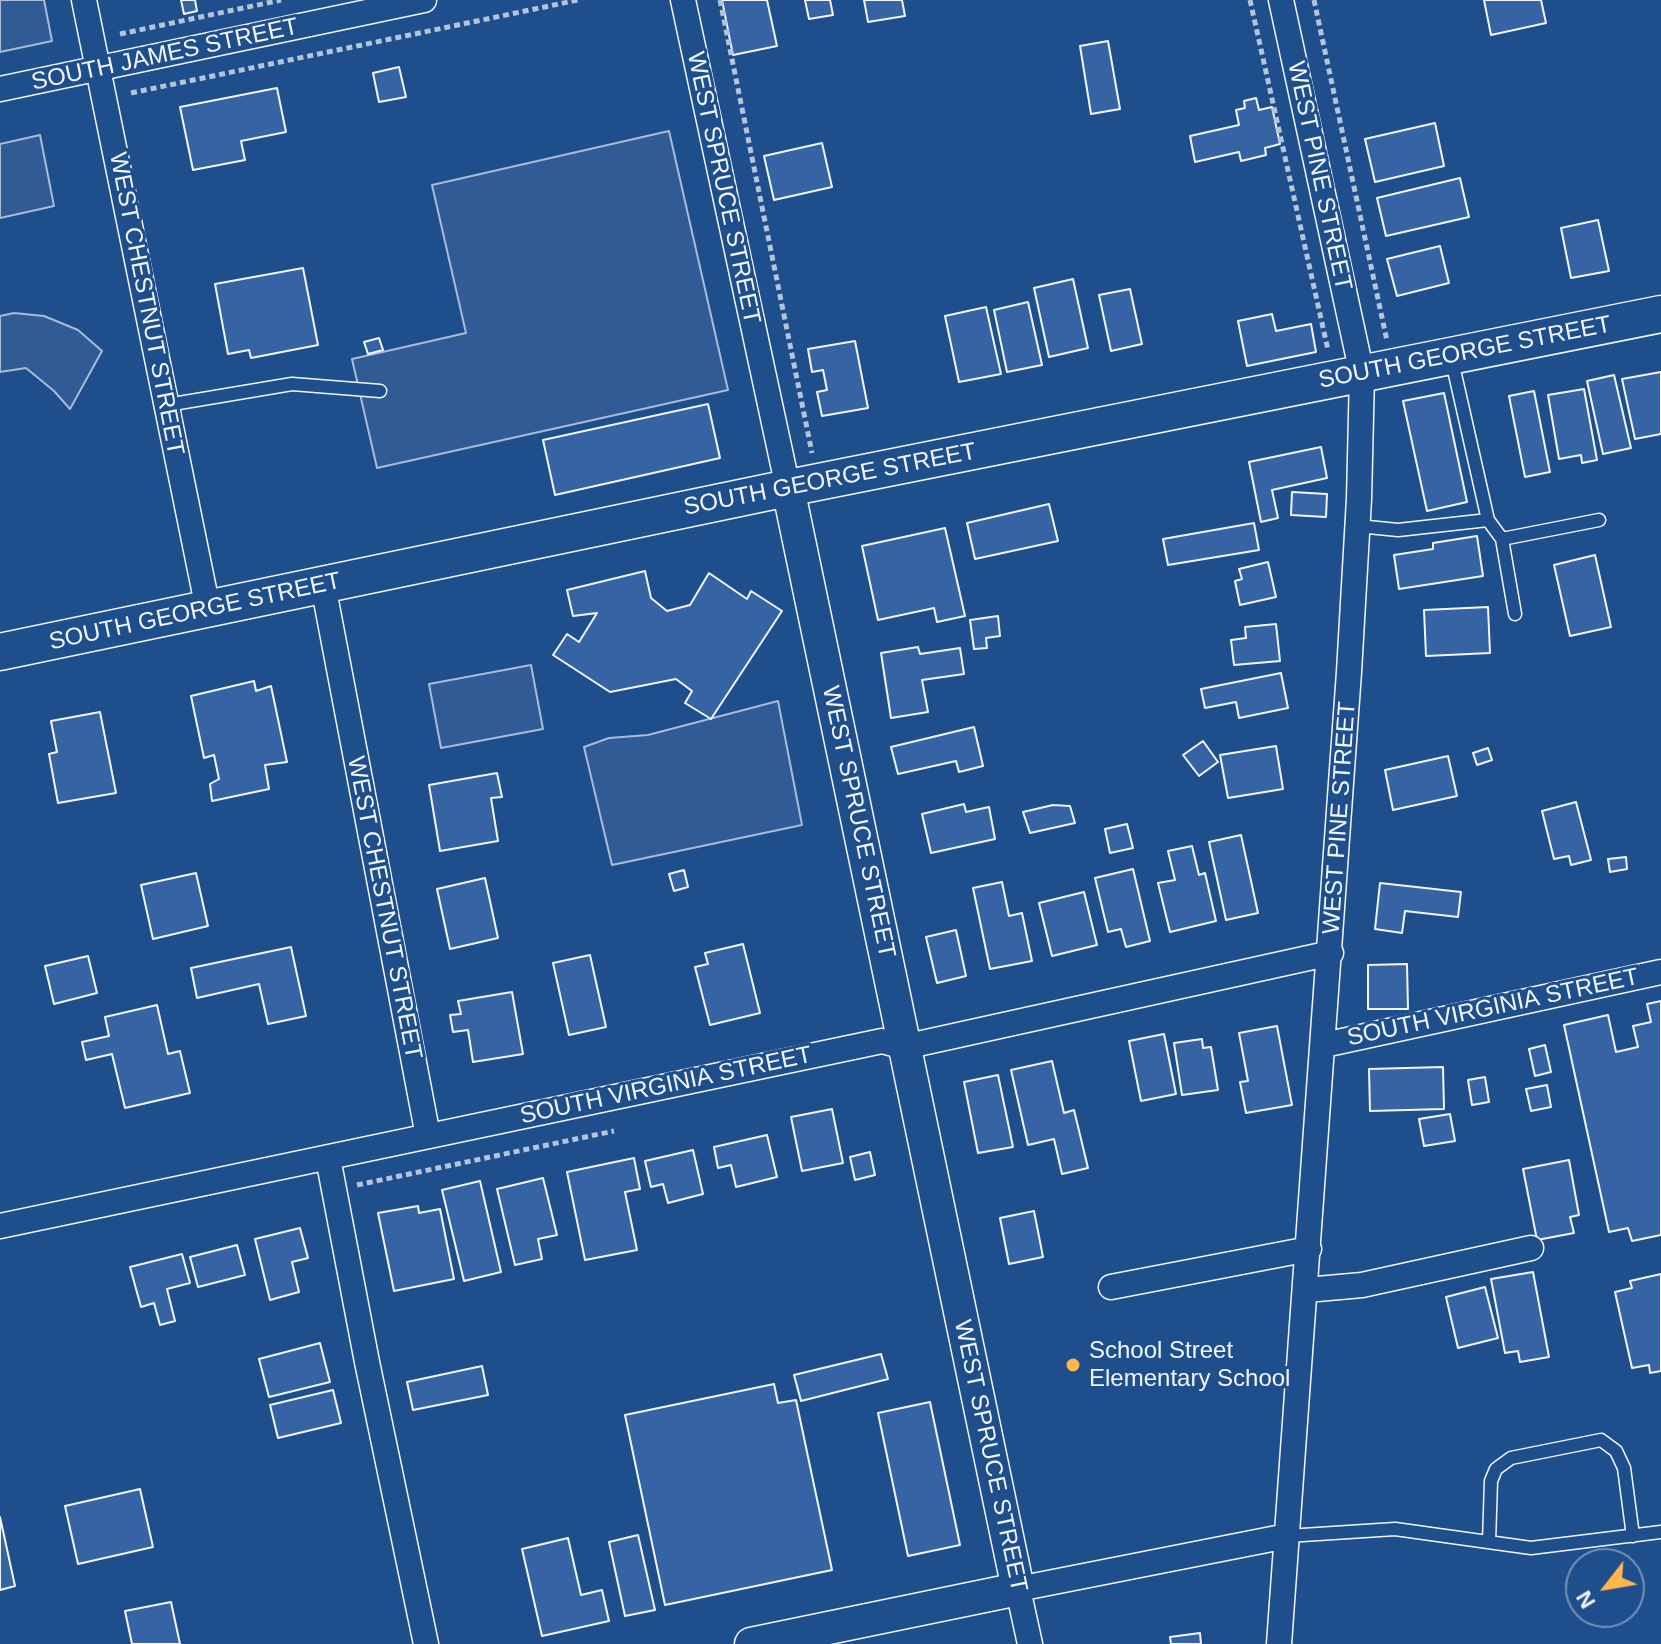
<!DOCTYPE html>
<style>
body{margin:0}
#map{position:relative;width:1661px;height:1644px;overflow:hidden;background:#1f4e8c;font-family:Helvetica,sans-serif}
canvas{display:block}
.north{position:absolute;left:1565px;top:1548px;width:80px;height:80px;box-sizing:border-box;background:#1f4e8c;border:2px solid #7391ba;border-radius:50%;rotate:239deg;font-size:22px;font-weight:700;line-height:32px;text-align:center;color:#f2f6ff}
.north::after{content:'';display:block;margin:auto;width:28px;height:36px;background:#ffb74d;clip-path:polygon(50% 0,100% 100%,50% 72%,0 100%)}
</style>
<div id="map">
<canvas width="1661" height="1644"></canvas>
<div class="north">N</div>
</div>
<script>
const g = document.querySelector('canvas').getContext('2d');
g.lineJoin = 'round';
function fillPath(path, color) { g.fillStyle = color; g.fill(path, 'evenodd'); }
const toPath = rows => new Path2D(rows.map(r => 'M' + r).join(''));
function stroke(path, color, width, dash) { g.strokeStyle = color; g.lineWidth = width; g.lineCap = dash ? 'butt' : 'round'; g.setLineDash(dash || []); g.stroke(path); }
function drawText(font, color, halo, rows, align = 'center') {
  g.font = font + ' Helvetica,sans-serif'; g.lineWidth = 6; g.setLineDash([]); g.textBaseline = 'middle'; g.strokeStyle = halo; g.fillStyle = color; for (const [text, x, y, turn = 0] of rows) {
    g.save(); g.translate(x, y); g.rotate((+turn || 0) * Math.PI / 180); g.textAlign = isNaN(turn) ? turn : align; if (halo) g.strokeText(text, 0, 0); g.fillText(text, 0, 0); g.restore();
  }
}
const built = toPath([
 [0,0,44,0,52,41,0,52,0,0],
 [669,131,728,390,377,468,352,359,466,333,432,185,669,131],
 [40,135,54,206,0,218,0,144,40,135],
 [14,313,44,316,78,330,102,351,70,409,54,391,26,368,0,372,0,316,14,313],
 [531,665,543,729,441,748,429,684,531,665],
 [778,701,802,825,612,865,584,747,609,738,648,735,778,701]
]);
fillPath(built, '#305b95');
stroke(built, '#a8bbd7', 2);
const building = toPath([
 [181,0,195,0,197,11,184,14,181,0],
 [722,0,767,0,777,46,733,55,722,0],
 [805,0,830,0,833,15,809,19,805,0],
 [864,0,902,0,905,16,868,22,864,0],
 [1484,0,1541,0,1546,23,1491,35,1484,0],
 [1108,41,1120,109,1091,114,1080,46,1108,41],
 [399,67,406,97,379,102,373,73,399,67],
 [277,88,286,132,241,141,245,160,193,170,180,107,277,88],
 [1256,98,1259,110,1272,107,1280,144,1265,148,1266,155,1241,161,1239,152,1195,162,1190,136,1239,125,1236,110,1245,108,1244,101,1256,98],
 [1435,123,1444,166,1375,182,1365,139,1435,123],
 [822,143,832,187,774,200,764,156,822,143],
 [1460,178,1469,217,1386,236,1377,198,1460,178],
 [1598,220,1609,271,1571,278,1561,228,1598,220],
 [1440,246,1449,283,1397,296,1387,259,1440,246],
 [303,268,318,345,251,358,249,350,228,354,215,284,303,268],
 [1073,279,1088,348,1049,357,1034,288,1073,279],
 [1130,289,1142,344,1111,351,1099,295,1130,289],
 [1028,302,1042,365,1007,372,994,310,1028,302],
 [986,307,1001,374,959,382,945,316,986,307],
 [1272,314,1276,331,1311,324,1316,352,1247,366,1238,321,1272,314],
 [379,338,383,350,368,354,364,342,379,338],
 [855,341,868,408,822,416,817,392,827,390,823,370,812,372,808,349,855,341],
 [1661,372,1661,434,1635,439,1622,379,1661,372],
 [1614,375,1631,448,1603,454,1587,381,1614,375],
 [1584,389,1597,460,1582,463,1581,455,1559,459,1548,395,1584,389],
 [1534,391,1550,472,1525,477,1509,396,1534,391],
 [1444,393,1467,502,1427,511,1403,401,1444,393],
 [708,404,720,458,555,495,543,440,708,404],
 [1321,447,1327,478,1272,490,1278,518,1261,522,1249,462,1321,447],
 [1292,492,1327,494,1326,517,1291,515,1292,492],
 [1049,504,1058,541,975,559,967,523,1049,504],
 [1254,523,1259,550,1168,565,1163,539,1254,523],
 [945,528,965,616,937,622,934,608,878,620,862,546,945,528],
 [1477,536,1483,576,1399,589,1394,555,1433,549,1433,543,1477,536],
 [1595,555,1611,627,1570,636,1554,565,1595,555],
 [1268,562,1276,597,1240,605,1235,581,1242,579,1239,569,1268,562],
 [645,571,651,598,667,611,690,605,709,573,747,599,751,591,782,611,711,719,685,703,692,691,676,679,610,692,553,655,567,634,579,642,597,613,573,616,567,590,645,571],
 [1488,607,1490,653,1426,656,1424,610,1488,607],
 [998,616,1000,636,986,638,987,648,974,649,970,620,998,616],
 [1276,624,1280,661,1234,665,1231,640,1246,638,1245,627,1276,624],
 [918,647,920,654,960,648,964,674,922,680,928,712,891,718,881,653,918,647],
 [1281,673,1288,708,1239,718,1236,702,1205,708,1201,689,1281,673],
 [254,681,256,691,271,686,287,762,265,765,269,789,212,801,210,784,219,779,214,755,204,758,191,696,254,681],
 [100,712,116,793,58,803,49,754,57,752,51,721,100,712],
 [974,727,983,766,959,772,956,761,898,774,891,747,974,727],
 [1203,741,1218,762,1199,776,1183,755,1203,741],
 [1276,746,1283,789,1228,798,1220,755,1276,746],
 [1488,748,1492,760,1477,765,1473,753,1488,748],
 [1448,756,1457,796,1393,810,1385,770,1448,756],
 [497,773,502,797,491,798,498,841,440,851,429,785,497,773],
 [1576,802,1591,860,1571,865,1569,856,1554,859,1542,811,1576,802],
 [964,804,966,812,989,807,995,839,931,853,922,814,964,804],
 [1053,805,1070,806,1075,823,1030,833,1023,812,1053,805],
 [1127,824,1133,848,1110,853,1105,829,1127,824],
 [1241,835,1258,913,1226,920,1209,842,1241,835],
 [1192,846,1199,875,1205,873,1216,921,1170,932,1158,883,1175,880,1168,851,1192,846],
 [1626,857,1627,869,1610,872,1608,859,1626,857],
 [1133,869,1150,941,1126,947,1121,929,1108,932,1095,878,1133,869],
 [684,870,688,887,674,891,669,874,684,870],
 [196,873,208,926,153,939,141,885,196,873],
 [485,878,498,938,450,949,437,889,485,878],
 [1002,882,1009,916,1022,913,1032,961,990,969,973,888,1002,882],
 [1380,883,1461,892,1458,917,1405,911,1402,933,1375,929,1380,883],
 [1084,892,1097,945,1052,956,1039,903,1084,892],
 [956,930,966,976,937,983,926,937,956,930],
 [743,944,760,1013,710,1025,695,967,708,964,705,953,743,944],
 [291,947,306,1016,268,1024,259,984,197,998,191,968,291,947],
 [590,955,606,1027,569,1035,553,963,590,955],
 [88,956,97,993,54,1004,45,966,88,956],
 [1407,964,1408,1009,1368,1009,1368,965,1407,964],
 [512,992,523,1054,473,1062,468,1030,453,1032,450,1015,461,1014,458,1001,512,992],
 [1661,1001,1661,1235,1632,1241,1628,1228,1609,1232,1564,1025,1608,1015,1616,1052,1638,1047,1633,1026,1651,1022,1647,1004,1661,1001],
 [157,1005,168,1054,180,1051,190,1093,125,1108,112,1054,86,1060,82,1042,109,1036,105,1017,157,1005],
 [1277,1026,1292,1105,1246,1113,1240,1082,1248,1081,1239,1033,1277,1026],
 [1164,1034,1176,1094,1141,1101,1129,1041,1164,1034],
 [1202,1039,1203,1048,1211,1047,1218,1090,1182,1095,1174,1043,1202,1039],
 [1545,1045,1551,1072,1535,1076,1529,1049,1545,1045],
 [1052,1061,1064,1113,1074,1110,1088,1168,1062,1174,1054,1139,1028,1145,1011,1070,1052,1061],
 [1443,1067,1444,1109,1370,1111,1369,1069,1443,1067],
 [998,1075,1013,1147,978,1153,964,1082,998,1075],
 [1485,1077,1489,1102,1472,1105,1468,1080,1485,1077],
 [1547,1085,1551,1107,1531,1111,1526,1089,1547,1085],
 [832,1109,843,1163,802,1171,791,1117,832,1109],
 [1450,1114,1455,1141,1424,1146,1419,1119,1450,1114],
 [767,1135,777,1177,736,1187,731,1165,718,1168,714,1147,767,1135],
 [693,1150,703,1194,668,1203,663,1184,651,1187,645,1161,693,1150],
 [870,1152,875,1175,855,1180,850,1157,870,1152],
 [634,1158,640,1189,625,1192,637,1250,585,1260,567,1172,634,1158],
 [1569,1160,1579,1215,1570,1217,1574,1233,1537,1240,1523,1169,1569,1160],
 [543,1178,557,1235,538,1239,542,1259,515,1265,497,1189,543,1178],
 [480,1181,501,1272,464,1281,442,1190,480,1181],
 [418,1206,419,1213,440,1209,454,1279,394,1291,378,1213,418,1206],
 [1034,1211,1043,1257,1009,1264,1000,1218,1034,1211],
 [300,1228,308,1258,292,1262,299,1292,270,1300,255,1239,300,1228],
 [237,1245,245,1275,198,1287,190,1257,237,1245],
 [182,1254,190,1283,167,1289,175,1321,160,1325,154,1303,141,1307,130,1267,182,1254],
 [1533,1272,1549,1357,1520,1362,1518,1351,1505,1353,1491,1279,1533,1272],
 [1661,1274,1661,1371,1650,1373,1649,1365,1632,1368,1615,1292,1632,1288,1630,1281,1661,1274],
 [1485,1287,1498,1338,1458,1348,1446,1297,1485,1287],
 [320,1343,330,1382,269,1397,259,1359,320,1343],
 [881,1354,888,1379,801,1401,794,1375,881,1354],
 [482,1366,488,1395,413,1410,407,1382,482,1366],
 [774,1384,778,1403,796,1400,832,1570,665,1605,625,1415,774,1384],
 [333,1390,341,1423,278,1438,270,1405,333,1390],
 [930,1402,960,1545,908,1556,878,1413,930,1402],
 [140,1489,153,1547,78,1564,65,1506,140,1489],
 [0,1517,15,1586,0,1590,0,1517],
 [638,1535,655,1610,625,1616,609,1542,638,1535],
 [568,1538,581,1595,602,1590,609,1621,542,1636,522,1549,568,1538],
 [171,1602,180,1644,132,1644,125,1611,171,1602],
 [1200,1633,1201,1644,1171,1644,1170,1637,1200,1633]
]);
fillPath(building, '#3563a3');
stroke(building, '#f2f6ff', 2);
const lane = toPath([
 [1452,361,1488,520,1502,539,1515,614],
 [167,405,292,384,380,391],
 [1358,526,1398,530,1488,520],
 [1502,539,1599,520],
 [1287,1536,1395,1529,1531,1548,1661,1532],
 [1489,1542,1491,1481,1496,1469,1511,1458,1601,1440,1616,1451,1624,1468,1633,1536]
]);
const street = toPath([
 [84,0,208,609],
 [683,0,788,488],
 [0,89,424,0],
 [323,585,428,1136],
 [1324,1045,1661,972],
 [328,1158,367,1362,426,1644],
 [0,1226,882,1041,904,1047,1331,953],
 [1111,1287,1309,1249],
 [1306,1290,1362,1285,1531,1248],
 [1030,1644,1018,1589,1287,1536],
 [1279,1644,1349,672,1359,499,1362,374,1281,0]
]);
const secondary = toPath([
 [751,1644,1018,1589,788,488]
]);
const primary = toPath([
 [0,652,788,488,1661,314]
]);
stroke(lane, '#f2f6ff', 15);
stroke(street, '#f2f6ff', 27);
stroke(secondary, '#f2f6ff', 35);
stroke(primary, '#f2f6ff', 39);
stroke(toPath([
 [720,0,812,453],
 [1250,0,1328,350],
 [1314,0,1387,341],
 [120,34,281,0],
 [131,93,578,0],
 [357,1185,614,1131]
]), '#b3c4dc', 5, [6, 4]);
stroke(lane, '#1f4e8c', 12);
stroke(street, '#1f4e8c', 24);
stroke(secondary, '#1f4e8c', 32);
stroke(primary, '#1f4e8c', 36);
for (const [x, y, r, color] of [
 [1073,1365,8,"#ffb74d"]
]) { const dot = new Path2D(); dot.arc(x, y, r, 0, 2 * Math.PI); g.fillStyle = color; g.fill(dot); stroke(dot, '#1f4e8c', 3); }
drawText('24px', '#f2f6ff', '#1f4e8c', [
 ["SOUTH JAMES STREET",165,55,-12],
 ["WEST PINE STREET",1319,176,78],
 ["WEST SPRUCE STREET",723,188,78],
 ["WEST CHESTNUT STREET",146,304,79],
 ["SOUTH GEORGE STREET",1465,353,-11],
 ["SOUTH GEORGE STREET",830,480,-11],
 ["SOUTH GEORGE STREET",195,612,-12],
 ["WEST PINE STREET",1340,818,-86],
 ["WEST SPRUCE STREET",858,822,78],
 ["WEST CHESTNUT STREET",384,908,79],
 ["SOUTH VIRGINIA STREET",1493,1008,-12],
 ["SOUTH VIRGINIA STREET",666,1086,-12],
 ["WEST SPRUCE STREET",990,1456,78]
]);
drawText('24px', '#f2f6ff', '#1f4e8c', [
 ["School Street",1089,1351],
 ["Elementary School",1089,1379]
], 'left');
</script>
